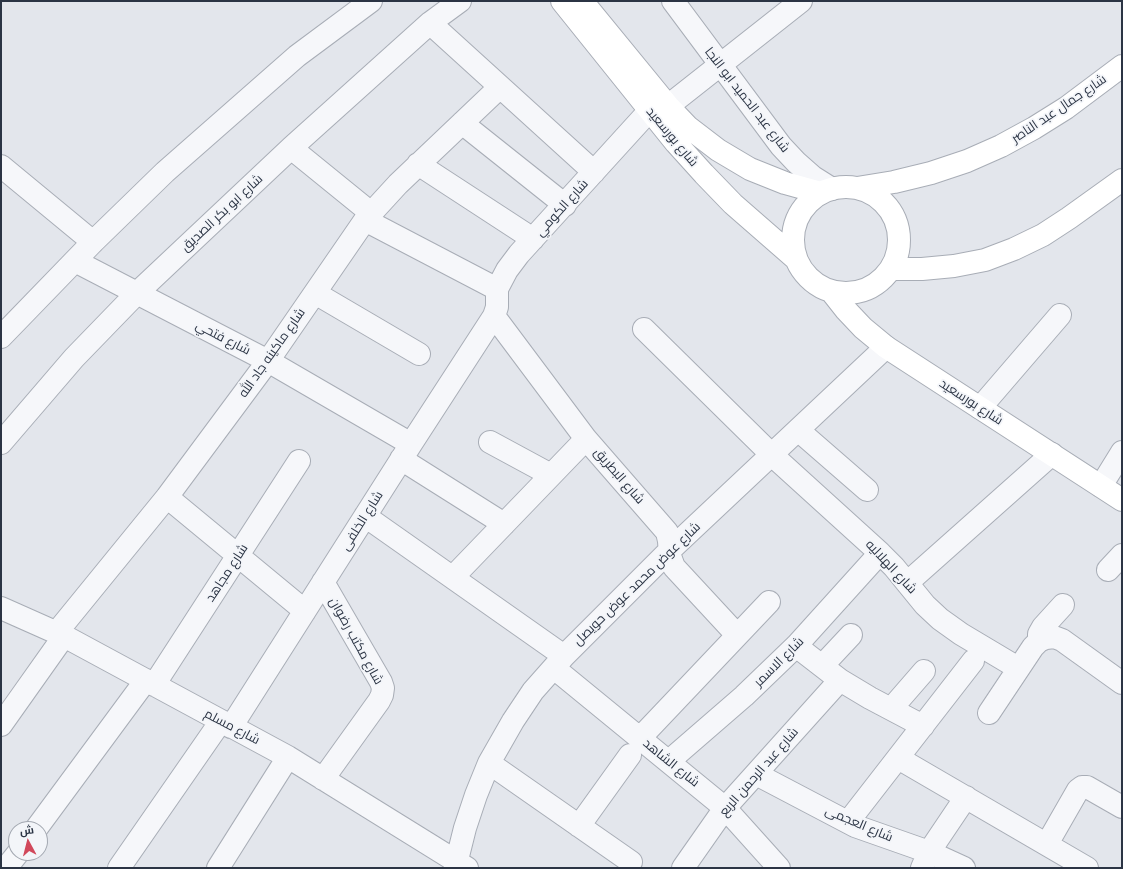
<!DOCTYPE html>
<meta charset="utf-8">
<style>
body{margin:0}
#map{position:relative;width:1123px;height:869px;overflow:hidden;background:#e3e6ec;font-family:Montserrat,Cairo,sans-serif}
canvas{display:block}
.frame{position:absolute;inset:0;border:2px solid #2b3444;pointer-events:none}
.north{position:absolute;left:8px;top:821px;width:40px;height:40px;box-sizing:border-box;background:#f3f5f9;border:1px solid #a3a8b1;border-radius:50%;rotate:353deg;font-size:11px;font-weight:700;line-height:16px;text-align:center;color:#2b3444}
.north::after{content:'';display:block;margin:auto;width:14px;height:18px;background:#d1485b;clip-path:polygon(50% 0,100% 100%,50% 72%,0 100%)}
</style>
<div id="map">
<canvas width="1123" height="869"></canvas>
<div class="frame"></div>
<div class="north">ش</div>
</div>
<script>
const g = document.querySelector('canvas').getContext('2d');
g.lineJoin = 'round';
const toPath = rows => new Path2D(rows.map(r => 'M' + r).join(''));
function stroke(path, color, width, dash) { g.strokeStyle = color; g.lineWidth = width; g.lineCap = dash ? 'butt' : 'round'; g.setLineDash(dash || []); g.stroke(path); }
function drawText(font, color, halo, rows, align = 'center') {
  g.font = font + ' Montserrat,Cairo,sans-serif'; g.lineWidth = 3.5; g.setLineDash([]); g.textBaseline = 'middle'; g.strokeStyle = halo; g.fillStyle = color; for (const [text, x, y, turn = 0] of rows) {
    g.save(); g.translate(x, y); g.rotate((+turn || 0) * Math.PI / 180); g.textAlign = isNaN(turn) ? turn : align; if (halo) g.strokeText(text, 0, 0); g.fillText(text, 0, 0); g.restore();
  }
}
const street = toPath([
 [673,1,781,146,796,162,813,177,832,189],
 [430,23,594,172],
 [668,106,801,1],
 [462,123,565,205],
 [291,148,371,213],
 [418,164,533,239],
 [1,166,93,242],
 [365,220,497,289],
 [75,261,268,361,411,444],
 [315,293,419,354],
 [494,316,586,439,667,532,669,541,670,556,674,567,737,635],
 [644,329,772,455,880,553,894,567,925,605,940,619,961,634,1018,668],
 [1,337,93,242,165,172,297,56,371,1],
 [980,408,1060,315],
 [798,430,867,490],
 [490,442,551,475],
 [1,443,74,358,137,293,291,148,430,23,460,1],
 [401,459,504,524],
 [1101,486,1122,452],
 [167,497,305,611],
 [365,516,564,656],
 [1108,570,1122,555],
 [453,577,586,439],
 [323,582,381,682,383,688,382,695,379,701,323,779],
 [907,583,1052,454],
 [1,608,64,636,288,757,467,868],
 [57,632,167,497,268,361,365,220,398,184,500,87],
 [1039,641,1039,634,1043,627,1063,605],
 [796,646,840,680,870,698,923,726],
 [822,666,851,635],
 [554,668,725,808,779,868],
 [154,685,299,461],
 [891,709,924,671],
 [989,713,1033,647,1039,641,1046,638,1054,637,1062,640,1122,683],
 [1,725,64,636],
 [231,727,411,444,494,316,497,307,497,289,507,270,519,254,650,110],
 [640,738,769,602],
 [898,758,1087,868],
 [669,761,744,696,796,646,880,553],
 [489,763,631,862],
 [756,774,855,826,929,852,964,868],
 [848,822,973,661],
 [579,826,630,755],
 [36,829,146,680],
 [1047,844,1078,790,1082,787,1087,787,1122,807],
 [6,868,18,853],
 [119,868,221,721],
 [218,868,288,757],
 [455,868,465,828,476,795,489,763,513,721,533,691,564,656,669,551,886,347],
 [683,868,725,808,840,680],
 [922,868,929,852,966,797]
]);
const secondary = toPath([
 [562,1,676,143,704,174,733,204,796,259],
 [582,1,668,106,688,127,718,150,750,169,785,183,821,193],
 '793 240a53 53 0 1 1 106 0a53 53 0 1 1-106 0Z',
 [857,188,894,182,931,173,967,161,1001,146,1034,128,1066,108,1122,66],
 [891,269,922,269,954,266,985,260,1014,249,1043,235,1069,218,1122,180],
 [831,291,846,310,863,328,886,347,1122,500]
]);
stroke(street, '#a8adb6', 24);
stroke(secondary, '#a8adb6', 24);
stroke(street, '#f6f7fa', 22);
stroke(secondary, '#fff', 22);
drawText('13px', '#2b3444', '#f3f5f9', [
 ["شارع عبد الحميد ابو النجا",747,100,52],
 ["شارع جمال عبد الناصر",1059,109,-34],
 ["شارع بورسعيد",672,137,50],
 ["شارع الكومي",562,208,-48],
 ["شارع ابو بكر الصديق",222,213,-43],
 ["شارع فتحي",223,338,27],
 ["شارع ماكينه جاد الله",272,353,-55],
 ["شارع بورسعيد",971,402,33],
 ["شارع البطريق",619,476,49],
 ["شارع الخلفى",362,521,-58],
 ["شارع الهلاليه",891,567,47],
 ["شارع مجاهد",227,573,-57],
 ["شارع عوض محمد عوض حويصل",637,584,-44],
 ["شارع مكتب رضوان",356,641,61],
 ["شارع الاسمر",779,662,-45],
 ["شارع مسلم",232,727,28],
 ["شارع الشاهد",671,763,39],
 ["شارع عبد الرحمن الربع",759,772,-49],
 ["شارع العجمى",859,824,23]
]);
</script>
